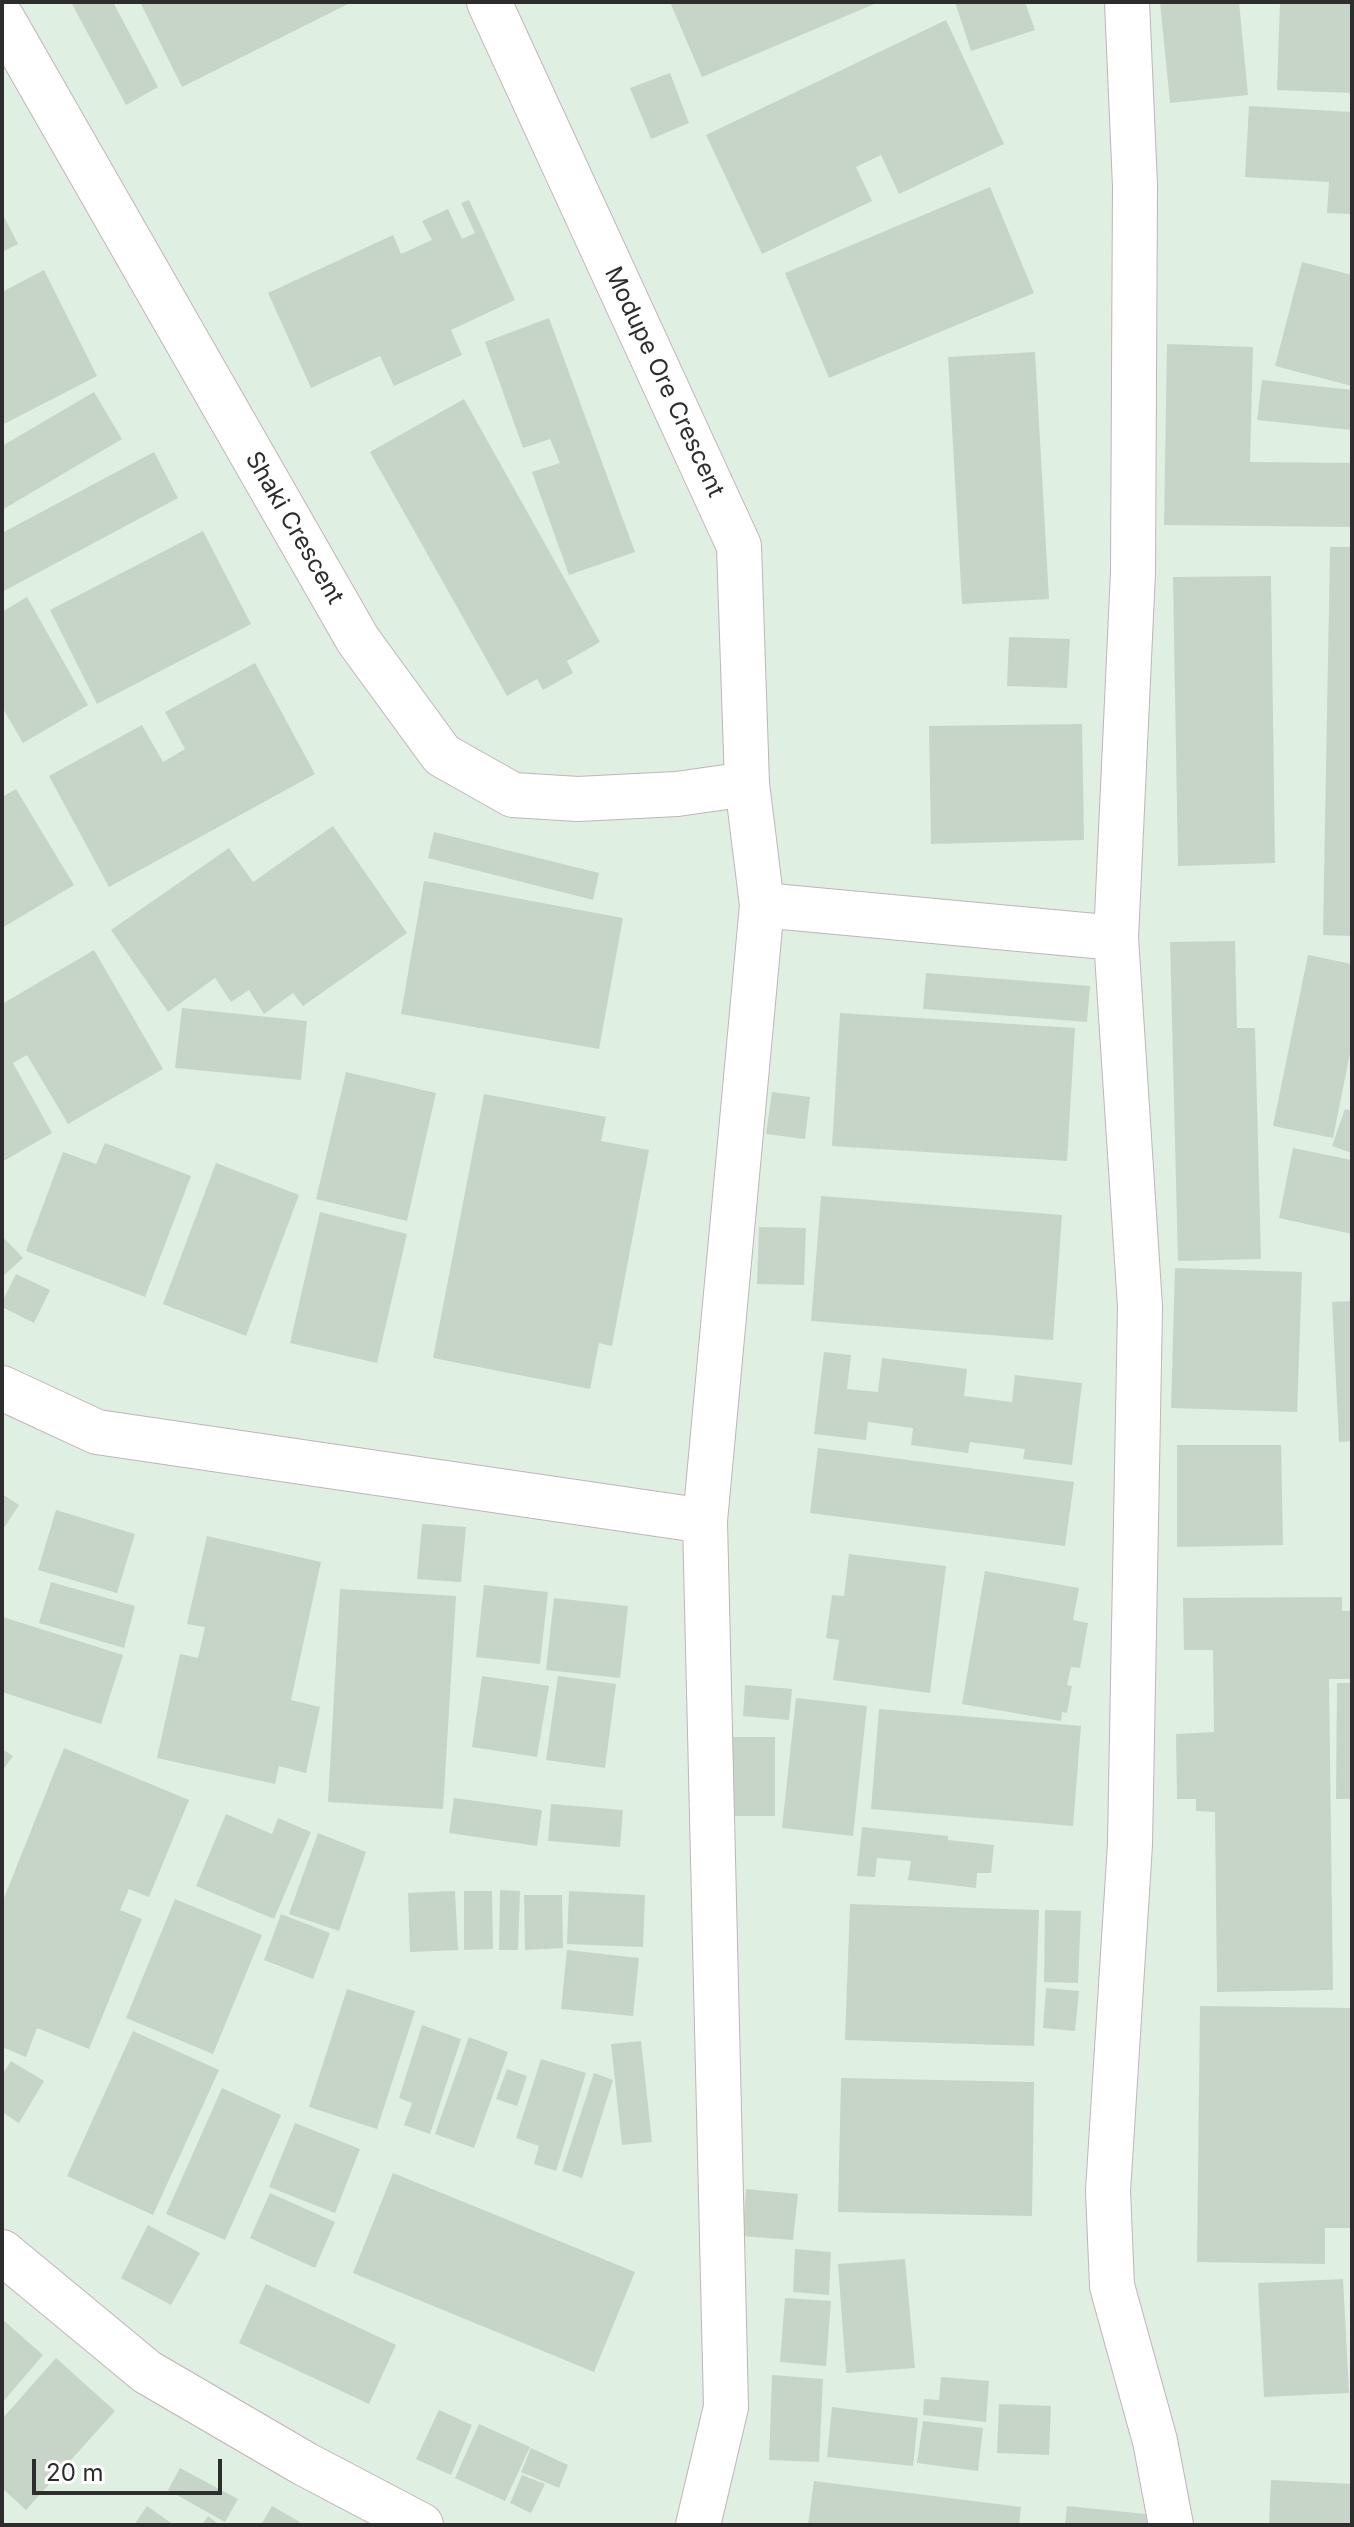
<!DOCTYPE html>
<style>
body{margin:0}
#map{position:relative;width:1354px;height:2527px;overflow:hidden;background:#dfefe2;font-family:Inter,sans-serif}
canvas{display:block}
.frame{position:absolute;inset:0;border:4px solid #2d2d2d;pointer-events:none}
.scale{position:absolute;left:32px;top:2459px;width:190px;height:36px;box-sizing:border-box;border:4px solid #2d2d2d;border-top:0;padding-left:10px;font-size:24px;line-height:28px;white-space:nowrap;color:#2d2d2d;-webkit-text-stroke:6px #fff;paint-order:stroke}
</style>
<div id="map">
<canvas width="1354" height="2527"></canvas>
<div class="frame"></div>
<div class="scale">20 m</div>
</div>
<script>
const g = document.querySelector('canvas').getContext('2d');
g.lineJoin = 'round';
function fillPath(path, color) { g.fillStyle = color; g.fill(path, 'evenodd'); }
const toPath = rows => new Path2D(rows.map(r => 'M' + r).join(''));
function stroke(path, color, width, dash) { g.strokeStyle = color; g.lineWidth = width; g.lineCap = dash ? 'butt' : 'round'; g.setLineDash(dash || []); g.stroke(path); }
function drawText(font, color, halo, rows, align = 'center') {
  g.font = font + ' Inter,sans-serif'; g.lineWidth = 7; g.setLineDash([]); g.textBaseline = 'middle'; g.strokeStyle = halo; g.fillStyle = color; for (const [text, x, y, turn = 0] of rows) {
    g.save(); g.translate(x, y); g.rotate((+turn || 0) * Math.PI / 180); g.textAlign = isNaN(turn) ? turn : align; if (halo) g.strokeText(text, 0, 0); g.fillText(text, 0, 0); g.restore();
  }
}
fillPath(toPath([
 [71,2,113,2,158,87,126,105],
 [140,2,352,2,182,87],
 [670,2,879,2,702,77],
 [955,2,1025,2,1035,30,971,51],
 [1160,2,1239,2,1248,95,1170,103],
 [1280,2,1352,2,1352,93,1277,90],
 [946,20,1004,144,899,194,881,155,856,167,872,201,762,254,706,135],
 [670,73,689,123,651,139,630,88],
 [1249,106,1352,112,1352,214,1327,213,1329,182,1245,177],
 [990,187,1034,293,829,378,785,273],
 [469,200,515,300,451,330,462,355,394,386,380,356,311,388,268,293,393,235,401,254,432,240,422,221,448,209,462,239,475,233,461,203],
 [2,213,18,244,2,252],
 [1302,262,1352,275,1352,386,1275,366],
 [44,270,97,376,2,425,2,292],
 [549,318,635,552,569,575,532,472,560,463,550,439,523,448,485,342],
 [1167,344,1253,347,1250,462,1352,463,1352,527,1164,525],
 [1035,352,1049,599,962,604,948,357],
 [1262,380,1352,390,1352,430,1257,420],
 [94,392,122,439,2,510,2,446],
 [464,399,600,642,567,661,573,673,543,690,537,679,507,696,370,452],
 [154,452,178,498,2,592,2,533],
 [203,531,251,624,97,704,50,610],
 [1330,547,1352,547,1352,936,1323,935],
 [1271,576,1275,863,1178,866,1173,577],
 [27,597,88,705,23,743,2,707,2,612],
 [1009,637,1070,639,1067,688,1007,686],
 [255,663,315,774,109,887,49,776,142,725,163,762,185,749,165,712],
 [1082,724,1084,840,931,844,929,726],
 [16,789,74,885,2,928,2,797],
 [333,826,407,933,303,1006,293,993,264,1014,249,990,231,1002,215,978,168,1012,111,930,229,848,253,882],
 [434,832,599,873,593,900,428,858],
 [424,881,623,918,599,1049,401,1014],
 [1235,941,1237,1028,1255,1028,1261,1259,1178,1261,1170,942],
 [94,950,163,1069,68,1124,27,1055,13,1063,52,1133,2,1162,2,1004],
 [1308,955,1352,964,1352,1043,1333,1138,1273,1126],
 [926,973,1090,986,1087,1022,923,1009],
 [182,1008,307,1021,301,1080,175,1068],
 [840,1013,1075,1028,1067,1161,832,1146],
 [346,1072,436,1093,407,1221,316,1199],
 [772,1092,810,1097,805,1139,766,1134],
 [484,1094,606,1117,601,1141,649,1150,612,1346,599,1343,590,1389,433,1358],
 [1345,1109,1352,1111,1352,1153,1332,1146],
 [105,1143,191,1176,145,1297,26,1251,63,1152,96,1164],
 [1293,1148,1352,1160,1352,1234,1279,1218],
 [216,1163,299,1195,246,1336,163,1304],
 [821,1196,1062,1215,1053,1340,811,1321],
 [320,1212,407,1234,377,1363,290,1343],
 [759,1227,806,1228,804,1285,757,1284],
 [2,1236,23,1258,2,1277],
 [1175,1268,1302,1272,1297,1412,1171,1408],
 [16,1274,50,1290,34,1323,2,1307,2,1302],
 [1352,1301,1352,1441,1339,1442,1332,1302],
 [824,1352,851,1355,847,1389,878,1392,882,1358,967,1369,964,1396,1012,1402,1015,1375,1082,1383,1072,1465,1023,1459,1025,1449,970,1442,968,1453,911,1445,913,1428,868,1422,866,1440,814,1434],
 [1177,1445,1281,1445,1283,1545,1177,1547],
 [818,1448,1074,1482,1065,1546,810,1513],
 [2,1494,19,1505,2,1531],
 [56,1510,135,1534,117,1593,38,1570],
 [422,1524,466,1527,461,1582,417,1579],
 [207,1536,321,1562,291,1700,320,1707,306,1773,279,1766,275,1784,157,1758,180,1654,198,1658,205,1627,187,1624],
 [849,1554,946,1566,930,1693,833,1680,839,1640,826,1638,832,1595,844,1596],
 [985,1571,1079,1588,1073,1620,1088,1623,1080,1668,1071,1667,1067,1685,1072,1686,1067,1713,1062,1712,1061,1721,962,1704],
 [51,1582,135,1606,124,1648,39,1623],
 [484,1585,548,1592,540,1664,476,1657],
 [340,1589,456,1596,443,1809,328,1802],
 [1342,1597,1342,1611,1352,1611,1352,1679,1329,1679,1333,1990,1217,1992,1215,1812,1196,1811,1196,1799,1177,1799,1176,1734,1214,1732,1213,1650,1184,1650,1183,1598],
 [554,1598,628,1606,620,1678,546,1670],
 [3,1617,123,1655,101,1724,2,1692],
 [482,1676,549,1686,537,1757,472,1747],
 [558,1676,616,1684,605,1768,546,1760],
 [1337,1683,1352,1683,1352,1799,1336,1799],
 [745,1685,792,1689,789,1720,743,1716],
 [796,1698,867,1706,853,1836,782,1828],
 [879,1709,1081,1726,1073,1826,871,1809],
 [729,1737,775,1737,775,1816,728,1816],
 [64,1748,189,1800,149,1897,129,1889,120,1910,142,1919,89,2049,37,2028,26,2057,2,2047,2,1903],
 [2,1749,13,1756,2,1771],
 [454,1798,542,1810,537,1846,449,1833],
 [551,1804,623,1810,620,1847,548,1841],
 [226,1814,272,1834,278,1818,311,1832,274,1919,196,1886],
 [862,1827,948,1836,948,1840,994,1845,991,1873,977,1873,976,1888,908,1880,911,1861,877,1858,875,1877,857,1876],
 [318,1833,366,1852,339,1931,289,1914],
 [500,1890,520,1891,518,1950,499,1950],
 [455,1891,458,1950,410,1952,408,1893],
 [464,1891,492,1891,493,1949,464,1950],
 [569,1891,645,1895,643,1947,567,1944],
 [524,1895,562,1895,563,1948,525,1950],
 [175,1899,262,1935,213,2054,126,2018],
 [850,1904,1039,1910,1034,2046,845,2040],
 [1045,1910,1081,1911,1078,1983,1044,1982],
 [281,1914,330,1933,313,1979,264,1960],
 [567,1950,639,1958,633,2016,561,2009],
 [1046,1988,1079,1991,1075,2031,1043,2028],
 [347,1989,415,2011,377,2129,309,2107],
 [1200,2006,1352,2008,1352,2228,1325,2228,1325,2264,1197,2262],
 [422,2025,461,2039,430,2134,404,2125,412,2103,399,2098],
 [133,2031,219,2070,153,2215,67,2176],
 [469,2037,508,2052,474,2148,435,2134],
 [641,2041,652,2142,622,2145,611,2044],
 [541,2059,586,2073,556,2171,534,2164,539,2146,516,2138],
 [11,2061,44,2081,19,2123,2,2112,2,2075],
 [507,2069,527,2076,517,2106,496,2099],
 [594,2073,613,2080,582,2178,562,2171],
 [841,2078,1034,2082,1032,2216,838,2212],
 [222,2088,281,2115,225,2240,166,2214],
 [295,2123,360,2149,335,2213,269,2187],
 [393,2173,635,2272,594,2372,353,2273],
 [746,2189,798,2194,793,2240,742,2236],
 [270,2193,335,2222,315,2268,250,2238],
 [148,2225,200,2253,171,2305,121,2278],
 [795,2249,831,2252,829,2295,793,2292],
 [905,2259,915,2368,846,2373,838,2264],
 [1343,2279,1349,2393,1264,2397,1258,2283],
 [266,2284,396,2345,369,2404,239,2343],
 [785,2298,831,2301,826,2366,780,2362],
 [2,2319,43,2355,2,2403],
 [56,2358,115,2411,26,2510,2,2488,2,2419],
 [772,2375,823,2379,819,2462,769,2460],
 [941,2377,989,2381,986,2422,923,2415,924,2399,939,2400],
 [999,2404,1051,2406,1049,2455,997,2453],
 [832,2407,918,2418,913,2466,827,2457],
 [439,2410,472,2425,451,2475,416,2459],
 [923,2421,983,2428,978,2471,917,2463],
 [479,2424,530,2447,505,2501,455,2478],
 [531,2448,568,2465,559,2488,521,2472],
 [180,2468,238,2499,225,2522,168,2490],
 [522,2475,545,2484,531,2513,510,2503],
 [1271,2480,1352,2484,1352,2525,1269,2525],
 [814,2481,1021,2507,1019,2525,808,2525],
 [147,2506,174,2525,134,2525],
 [272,2506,300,2522,298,2525,261,2525],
 [1067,2506,1155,2515,1154,2525,1065,2525],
 [208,2516,220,2525,202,2525]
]), '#c7d5c9');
const minor = toPath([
 [489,2,739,546,747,784,762,905,705,1521,726,2407,698,2525],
 [1127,2,1135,186,1133,572,1116,938,1140,1307,1130,1844,1108,2191,1112,2286,1155,2441,1171,2525],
 [2,18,358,640,442,755,513,795,578,799,677,794,747,784],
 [762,905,1116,938],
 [2,1388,97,1432,705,1521],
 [2,2252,147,2372,305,2464,421,2525]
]);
stroke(minor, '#c2b3bb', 46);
stroke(minor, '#fff', 44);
drawText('24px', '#2d2d2d', '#fff', [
 ["Modupe Ore Crescent",664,382,65],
 ["Shaki Crescent",294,528,60]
]);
</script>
